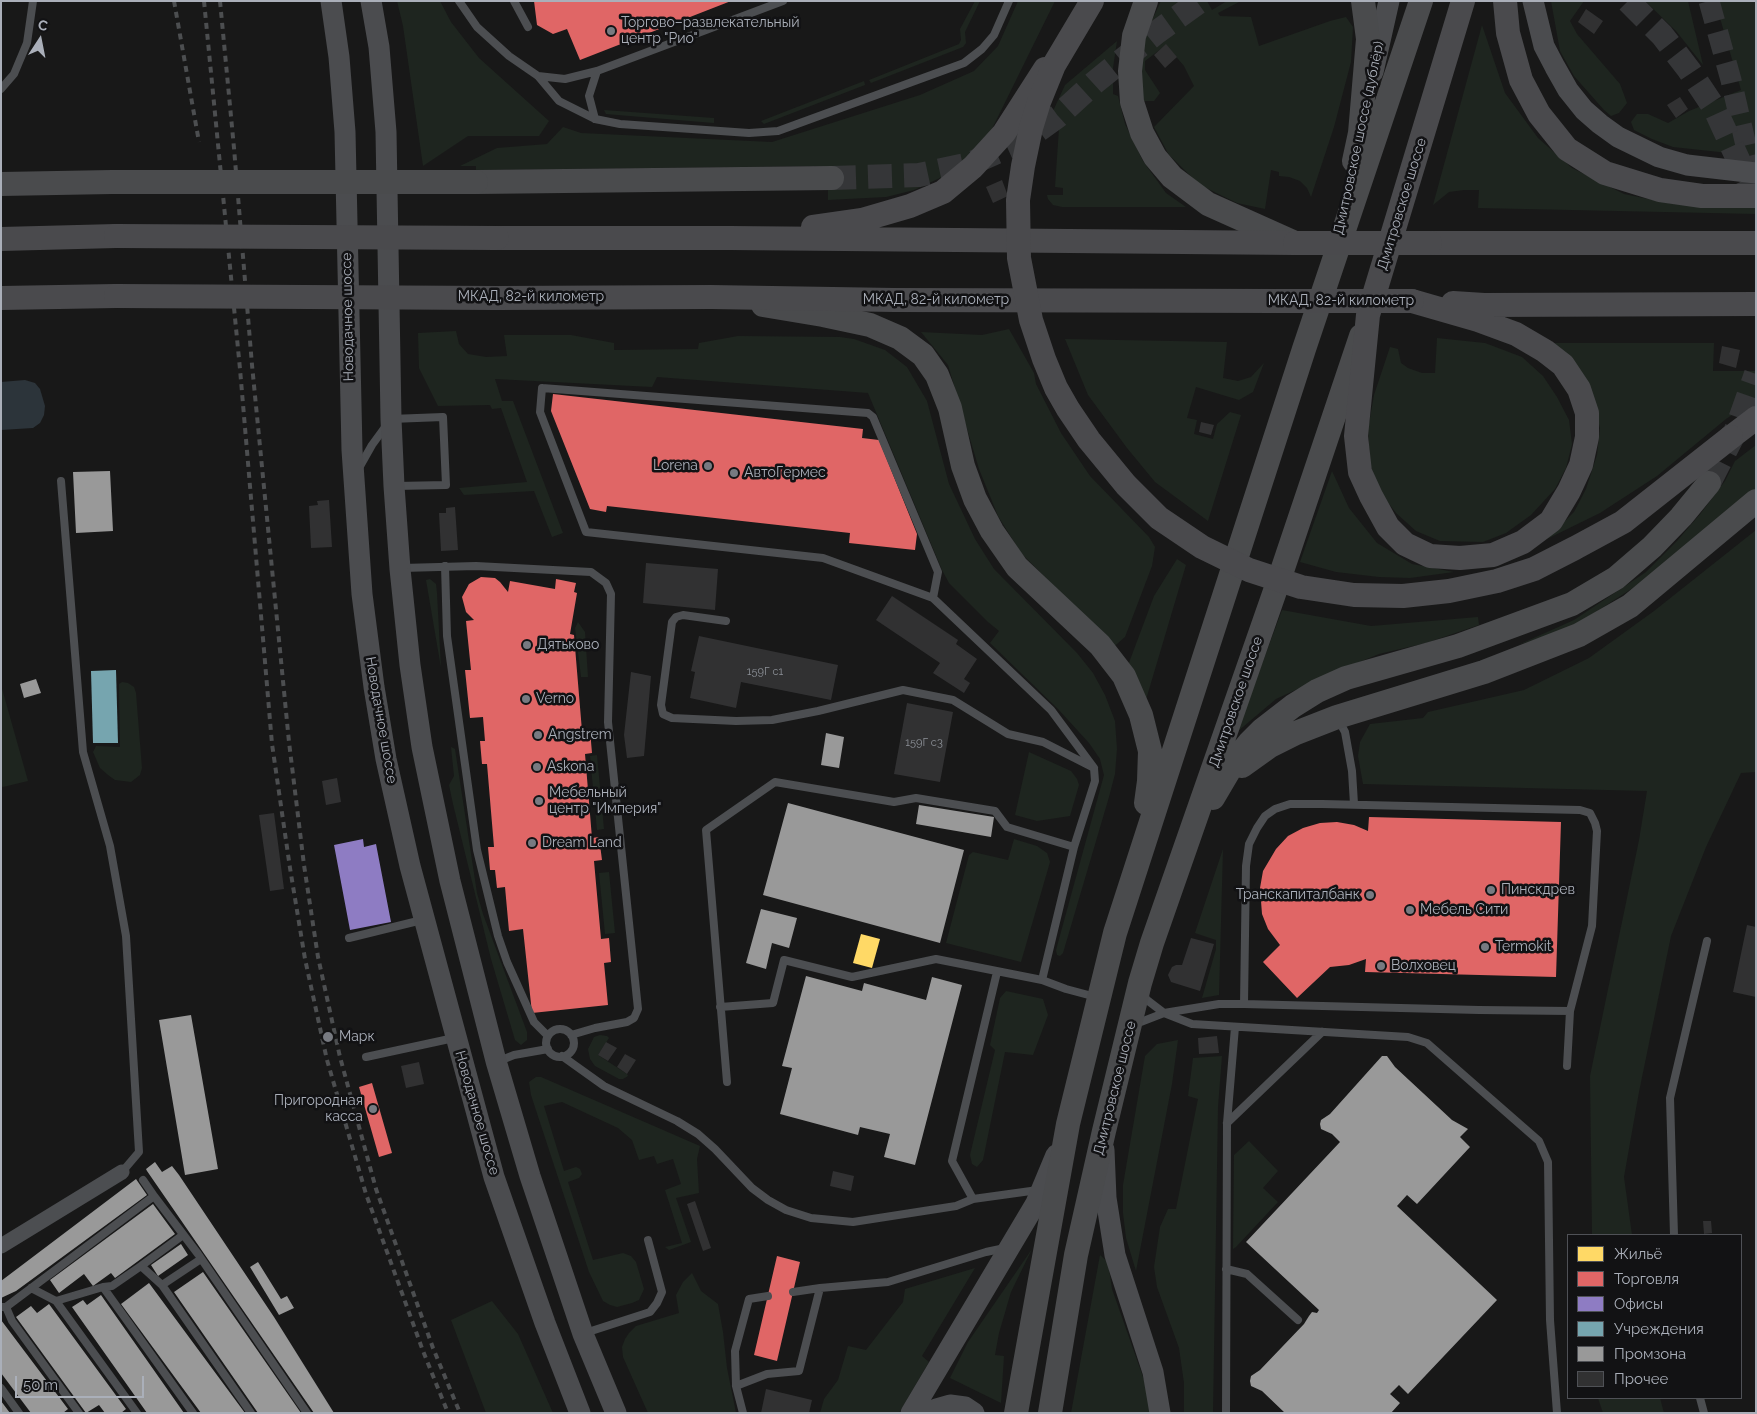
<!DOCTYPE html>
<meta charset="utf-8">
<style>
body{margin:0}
#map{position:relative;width:1757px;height:1414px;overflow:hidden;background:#181818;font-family:Raleway,sans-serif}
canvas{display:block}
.frame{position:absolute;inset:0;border:2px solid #aaafb9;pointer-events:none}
.legend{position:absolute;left:1567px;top:1234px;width:175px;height:165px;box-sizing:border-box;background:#121214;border:1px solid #4f5156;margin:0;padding:6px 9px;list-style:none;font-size:15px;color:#aaafb9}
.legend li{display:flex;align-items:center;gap:10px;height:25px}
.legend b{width:25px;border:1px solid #4f5156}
.north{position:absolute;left:15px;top:15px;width:50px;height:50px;-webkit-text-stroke:4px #121214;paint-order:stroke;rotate:11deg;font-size:14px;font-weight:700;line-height:20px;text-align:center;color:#aaafb9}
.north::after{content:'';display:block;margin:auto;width:18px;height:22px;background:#aaafb9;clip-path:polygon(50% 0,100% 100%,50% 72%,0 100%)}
.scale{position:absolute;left:15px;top:1376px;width:129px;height:22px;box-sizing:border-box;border:2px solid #aaafb9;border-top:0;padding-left:6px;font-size:15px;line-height:18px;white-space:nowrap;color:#aaafb9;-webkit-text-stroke:4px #121214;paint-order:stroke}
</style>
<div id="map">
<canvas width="1757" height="1414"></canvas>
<div class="frame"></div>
<ul class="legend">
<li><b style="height:14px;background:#ffd966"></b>Жильё</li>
<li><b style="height:14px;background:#e06666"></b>Торговля</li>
<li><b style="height:14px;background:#8e7cc3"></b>Офисы</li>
<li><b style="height:14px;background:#76a5af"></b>Учреждения</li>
<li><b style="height:14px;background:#999"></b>Промзона</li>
<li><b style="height:14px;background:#313132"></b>Прочее</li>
</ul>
<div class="north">С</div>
<div class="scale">50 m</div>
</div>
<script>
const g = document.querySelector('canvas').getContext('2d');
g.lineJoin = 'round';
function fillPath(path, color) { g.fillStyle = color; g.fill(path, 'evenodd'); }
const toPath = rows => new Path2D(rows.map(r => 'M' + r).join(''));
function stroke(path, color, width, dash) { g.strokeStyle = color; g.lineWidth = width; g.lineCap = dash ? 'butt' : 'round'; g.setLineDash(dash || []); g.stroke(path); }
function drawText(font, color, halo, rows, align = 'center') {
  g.font = font + ' Raleway,sans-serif'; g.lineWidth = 5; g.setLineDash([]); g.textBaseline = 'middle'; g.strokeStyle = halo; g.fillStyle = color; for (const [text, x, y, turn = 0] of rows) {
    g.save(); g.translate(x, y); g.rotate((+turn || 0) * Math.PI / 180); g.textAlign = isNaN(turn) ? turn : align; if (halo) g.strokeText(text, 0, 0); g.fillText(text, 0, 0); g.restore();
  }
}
fillPath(toPath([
 [397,1,440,1,451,22,479,58,549,121,539,136,468,136,423,166,403,26],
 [975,1,980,1,965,32,966,43,963,47,871,83,869,80,959,44,961,40,960,29],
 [1018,1,1055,1,986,141,963,163,942,177,914,190,886,197,828,200,828,166,476,170,476,166,460,166,497,148,547,144,563,127,581,133,772,142,920,95,974,71,998,46],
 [1161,1,1207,1,1212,10,1227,1,1241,1,1218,13,1220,16,1251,17,1259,46,1330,21,1346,17,1353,27,1351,62,1334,127,1311,197,1307,188,1300,181,1289,177,1279,176,1279,172,1271,170,1265,209,1237,203,1200,185,1169,155,1154,127,1194,86,1184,66,1166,45,1145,61,1145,70,1160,93,1154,101,1143,101,1140,70,1144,37],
 [1551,1,1584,1,1570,21,1577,34,1620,84,1627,103,1619,113,1611,116,1604,110,1574,76,1560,51],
 [1645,1,1688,1,1703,65,1676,31],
 [1715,1,1756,1,1756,156,1673,147,1652,139,1634,130,1631,122,1637,114,1648,114,1668,123,1689,111,1741,90],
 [1482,25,1505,93,1538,138,1572,168,1624,194,1673,204,1756,207,1756,214,1478,208,1479,190,1464,190,1449,192,1433,205],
 [1117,41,1113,68,1113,94,1118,96,1125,124,1143,161,1166,193,1186,207,1062,207,1053,205,1048,199,1047,195,1063,195,1063,188,1055,187,1059,128,1053,111,1065,85],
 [864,81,865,85,764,124,761,121],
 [604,110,714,118,714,123,606,114],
 [1009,329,1034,373,1036,384,1061,433,1090,476,1149,537,1155,547,1152,566,1125,637,1110,650,1051,583,1021,553,998,516,979,469,948,365,921,332,982,335],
 [456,331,459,344,468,354,486,357,507,356,504,335,571,335,614,343,614,350,698,349,699,343,738,336,840,337,854,339,885,350,907,367,927,401,949,484,975,539,994,569,1077,653,1093,673,1105,695,1115,721,1117,749,1115,774,1109,797,1063,953,1060,956,1057,955,1056,950,1104,775,1100,759,1089,743,1058,709,990,643,999,631,988,622,949,583,942,570,868,393,657,377,652,387,495,379,502,401,513,401,563,533,552,537,534,491,464,495,459,488,527,482,501,408,492,409,490,405,438,406,419,368,418,333],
 [1437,338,1485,343,1522,357,1543,376,1557,397,1569,420,1572,444,1566,468,1555,489,1531,515,1506,533,1483,542,1440,541,1416,531,1396,513,1379,491,1370,464,1368,429,1374,395,1390,347,1398,349,1401,363,1408,368,1422,373,1435,373],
 [1065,339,1227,342,1223,378,1238,381,1251,377,1264,363,1253,392,1239,400,1196,387,1187,418,1197,420,1194,434,1213,439,1217,424,1230,412,1241,415,1208,521,1155,482,1127,448,1088,395],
 [1552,343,1714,343,1713,371,1756,371,1756,399,1726,419,1657,476,1600,513,1547,539,1574,512,1586,489,1597,455,1600,428,1593,400],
 [1756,445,1756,490,1656,573,1571,628,1518,645,1574,620,1646,572,1677,541,1701,513,1725,481,1735,461],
 [1332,471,1349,508,1377,543,1412,564,1454,572,1410,578,1379,577,1336,572,1300,562],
 [1756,530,1756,772,1741,773,1706,847,1671,936,1639,1092,1624,1177,1632,1235,1592,1235,1590,1076,1639,840,1647,791,1363,784,1358,756,1360,742,1370,724,1423,718,1428,712,1524,690,1589,658,1654,611],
 [1177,559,1186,565,1145,703,1127,668,1154,596],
 [430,579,436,584,437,593,441,668,426,580],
 [1282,610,1371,626,1478,617,1479,625,1426,643,1379,654,1330,674,1276,699,1237,732],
 [578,622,585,632,588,677,581,677,575,628],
 [122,682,128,683,134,687,136,693,142,768,140,775,131,782,115,780,108,775,100,768,93,752,96,746,120,747,119,684],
 [1,685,28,781,3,787,1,786],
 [451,747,455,749,477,893,483,914,527,1032,527,1040,521,1045,515,1040,491,959,453,804,449,785,454,776],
 [1029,752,1071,771,1077,779,1079,785,1070,816,1037,821,1015,815],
 [597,755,604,829,597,830,590,756],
 [1014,839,1037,846,1047,853,1050,862,1021,962,946,943,969,855,973,852,1008,860],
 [1223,849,1219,995,1202,998,1216,949,1216,940,1195,933],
 [609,872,615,933,605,934,599,873],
 [1006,991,1043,999,1048,1015,1033,1055,1005,1052,983,1160,977,1167,972,1164,970,1155,995,1050,990,1045,1000,998],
 [600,1035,607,1036,609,1038,598,1055,627,1074,628,1076,623,1079,619,1079,595,1066,590,1059,588,1049,594,1037],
 [1178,1040,1172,1084,1136,1271,1126,1238,1123,1213,1123,1185,1145,1056,1157,1044],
 [1222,1056,1218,1107,1213,1413,1184,1413,1184,1383,1179,1348,1157,1287,1154,1267,1160,1227,1168,1209,1176,1209,1198,1099,1188,1096,1193,1058],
 [536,1077,541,1077,700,1146,697,1159,699,1193,676,1198,691,1242,669,1250,665,1247,682,1243,665,1190,681,1184,673,1159,657,1164,654,1156,639,1160,632,1140,618,1128,562,1102,544,1106,564,1171,576,1167,580,1169,582,1174,579,1178,568,1182,593,1260,623,1253,631,1256,636,1262,644,1289,639,1300,632,1303,617,1307,610,1305,603,1301,589,1272,531,1095,529,1082],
 [1249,1141,1278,1171,1263,1188,1278,1202,1236,1247,1233,1249,1234,1155],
 [1032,1249,1011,1292,999,1333,995,1355,1004,1356,1001,1403,950,1378,968,1342],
 [1100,1255,1108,1262,1112,1289,1148,1391,1152,1413,1071,1413],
 [975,1268,922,1356,929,1362,899,1413,820,1413,824,1399,838,1380,848,1346,866,1350,903,1302,905,1289],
 [692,1273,701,1291,718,1304,723,1332,727,1368,736,1413,648,1413,623,1357,622,1347,625,1339,629,1333,636,1326,679,1313,676,1295,683,1282],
 [492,1301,518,1334,553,1413,486,1413,451,1320],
 [1598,1398,1660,1398,1664,1413,1603,1413]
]), '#1e251f');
fillPath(toPath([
 [25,380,35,383,40,389,45,406,44,415,40,423,33,428,1,430,1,382]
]), '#2c343a');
fillPath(toPath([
 [861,934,880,939,872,968,853,963]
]), '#ffd966');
fillPath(toPath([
 [534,1,731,1,580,60,567,29,553,34,537,25],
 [553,394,863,429,862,438,879,440,917,534,915,550,849,543,850,533,607,506,606,512,590,509,551,411],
 [481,577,495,578,500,582,508,592,510,581,555,589,556,579,576,583,574,592,577,593,570,634,574,635,582,731,590,730,592,753,585,754,592,838,599,837,602,860,594,861,601,939,609,938,611,962,604,963,608,1005,532,1013,523,929,509,931,505,887,497,888,495,870,490,870,488,847,494,847,487,764,482,764,480,741,485,741,483,717,470,718,465,670,471,670,466,621,474,620,466,612,462,597,469,584],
 [1369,817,1561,822,1556,977,1365,972,1366,959,1349,965,1330,967,1297,998,1263,962,1280,945,1268,929,1262,914,1260,888,1263,871,1276,849,1288,836,1303,828,1320,823,1337,822,1354,825,1368,831],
 [372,1083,392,1153,379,1157,359,1087],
 [777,1256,800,1262,777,1361,754,1355]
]), '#e06666');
fillPath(toPath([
 [363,839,364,847,376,844,391,922,350,930,334,845]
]), '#8e7cc3');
fillPath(toPath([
 [116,670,118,743,93,743,91,671]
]), '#76a5af');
fillPath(toPath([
 [110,471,113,531,76,533,73,472],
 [36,679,41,693,24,698,20,684],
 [826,733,844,737,839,768,821,765],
 [788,803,964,850,940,943,763,895],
 [919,805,994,817,991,837,916,824],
 [761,909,797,918,789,948,772,943,766,969,746,963],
 [806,976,862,991,864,983,926,1000,932,977,962,985,915,1165,884,1157,890,1134,860,1127,858,1135,780,1114,792,1068,782,1066],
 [191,1015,218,1169,185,1175,159,1020],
 [1382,1056,1387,1056,1395,1067,1452,1120,1468,1129,1460,1137,1470,1147,1417,1204,1407,1195,1397,1206,1497,1300,1408,1394,1399,1385,1390,1394,1400,1403,1391,1413,1285,1413,1262,1391,1251,1386,1250,1381,1251,1376,1260,1370,1304,1324,1309,1316,1312,1312,1317,1313,1319,1310,1246,1242,1340,1142,1332,1134,1321,1129,1320,1124,1321,1120,1330,1114],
 [155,1162,162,1172,172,1166,179,1175,274,1317,334,1413,314,1413,147,1171,146,1169],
 [136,1179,147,1195,16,1291,1,1298,1,1281],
 [153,1204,175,1234,115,1278,111,1273,93,1286,84,1274,59,1293,50,1280],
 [181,1244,188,1255,158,1276,151,1265],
 [258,1262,281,1299,287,1296,294,1308,279,1315,250,1267],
 [203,1272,301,1413,258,1413,174,1292],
 [149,1283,245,1413,201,1413,121,1304],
 [101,1295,184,1413,147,1413,72,1307,83,1300,87,1305],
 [49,1304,126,1409,121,1413,105,1413,99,1405,86,1413,16,1317,31,1306,37,1313],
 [1,1320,68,1409,63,1413,31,1413,1,1373],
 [1,1401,10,1413,1,1413]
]), '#999');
fillPath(toPath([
 [1586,9,1603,21,1594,34,1578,22],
 [1166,44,1177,57,1165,68,1154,55],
 [1680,97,1688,109,1676,118,1667,105],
 [1002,180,1008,196,993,203,986,187],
 [1722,346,1740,350,1736,368,1719,363],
 [1201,422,1214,425,1211,435,1199,432],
 [329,500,332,547,311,548,309,506,318,505,317,501],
 [455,507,458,550,441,551,439,513,446,513,446,508],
 [646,563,718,569,715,610,643,603],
 [892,596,958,640,956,644,977,659,964,679,970,683,964,693,933,673,940,663,876,620],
 [699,636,838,665,831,700,741,682,736,708,690,698,695,672,691,671],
 [631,672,651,676,644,756,627,758,624,735],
 [907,703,953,712,940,782,894,774],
 [337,778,341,802,326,805,322,781],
 [274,813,284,889,270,891,259,815],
 [1747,925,1756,927,1756,997,1733,992],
 [1191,938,1214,944,1200,991,1171,982,1168,975,1172,967,1176,965,1182,965],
 [1217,1036,1219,1053,1199,1054,1198,1038],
 [606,1042,617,1048,608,1061,598,1055],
 [625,1054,636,1060,627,1074,617,1067],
 [419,1062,424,1084,406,1088,401,1066],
 [833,1171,854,1176,851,1191,830,1186],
 [695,1201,711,1248,703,1251,687,1204],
 [1703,1221,1711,1221,1712,1233,1704,1234],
 [766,1389,812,1400,809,1413,761,1413]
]), '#313132');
stroke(toPath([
 [1709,1,1731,80,1756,189]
]), '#353638', 21, [21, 11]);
stroke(toPath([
 [1628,1,1662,35,1689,70,1715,109,1752,190],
 [832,178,919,175,970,164,1026,139,1058,116,1094,83,1157,32,1200,1],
 [1709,483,1737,428,1756,374]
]), '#353638', 24, [24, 12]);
stroke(toPath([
 [459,1,477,27,509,56,538,76,559,101,595,119,620,124,749,133,778,131,964,63,982,49,994,35,1009,1],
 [514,1,528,27],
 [538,76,565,79,597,71,783,1],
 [1,89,14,74,27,43,33,1],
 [595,119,589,96,597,71],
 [542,388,868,413,873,417,938,572,933,598,823,558,586,532,540,412,542,388],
 [359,468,372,445,391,419,443,417,446,485,396,486],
 [61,481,83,752,110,846,126,936,139,1152,122,1172],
 [445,566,447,636,477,850,498,936,507,962,534,1022,548,1036],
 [402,568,476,566,591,572,606,583,611,594,608,722,638,1009,634,1018,627,1022,595,1028,571,1035],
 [933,598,1051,710,1094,768,1095,781,1074,847,1042,980],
 [726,621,683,615,676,617,672,622,661,705,663,714,672,718,736,721,772,720,818,711,903,690,953,700,1008,734,1043,742,1094,768],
 [1339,721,1345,732,1352,771,1354,804],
 [349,938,422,920],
 [1142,992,1147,1000,1164,1013,1192,1024,1408,1037,1427,1043,1539,1141,1548,1162,1550,1320,1557,1413],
 [720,1007,773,1003,784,960,852,977,936,959,1042,980,1066,989,1096,997],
 [1133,1025,1164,1013,1219,1004,1244,1004,1479,1010,1570,1011,1592,926,1597,831,1595,823,1590,813,1580,810,1322,804,1290,804,1275,809,1265,816,1257,828,1249,844,1246,866,1244,1004],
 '546 1043a14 14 0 1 1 28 0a14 14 0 1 1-28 0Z',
 [562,1056,604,1086,677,1121,698,1134,715,1149,752,1188,768,1200,786,1210,811,1218,853,1222,956,1206,973,1199,1038,1190],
 [366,1057,454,1038],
 [499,1061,514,1055,548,1049],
 [1567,1066,1570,1011],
 [727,1082,706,830,775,782,894,802,916,798,995,811,1007,827,1074,847],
 [1227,1123,1322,1032],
 [154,1196,198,1254,307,1413],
 [973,1199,952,1161,997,972],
 [183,1235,141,1266,162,1285,251,1413],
 [1674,1235,1670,1098,1707,941],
 [1226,1269,1247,1274,1298,1320],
 [162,1285,201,1259],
 [103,1287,112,1286,141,1266],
 [31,1288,56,1301],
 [793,1292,820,1288,888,1282,986,1252,1005,1248],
 [1,1307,6,1307,154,1196,143,1180],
 [6,1307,12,1321,79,1413],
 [585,1333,650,1312,657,1303,662,1292,648,1240],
 [736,1386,767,1374,799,1371,820,1288],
 [1,1388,19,1413],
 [1700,1398,1704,1413],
 [137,1413,56,1301,103,1287,193,1413],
 [743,1413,736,1386,735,1351,749,1299,768,1296],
 [1226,1413,1227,1123,1235,1027]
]), '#4c4e51', 8);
stroke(toPath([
 [1,1246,122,1172]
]), '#4c4e51', 15);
stroke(toPath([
 [331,1,339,57,345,132,352,450,362,594,374,687,386,759,410,866,494,1177,545,1323,580,1413],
 [371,1,379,47,386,132,391,419,394,486,400,569,410,665,422,747,450,881,496,1061,530,1176,583,1334,616,1413],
 [1533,1,1544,46,1555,67,1568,90,1584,110,1600,124,1618,137,1659,157,1687,165,1756,173],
 [1373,72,1389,1],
 [1104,1150,1106,1198,1115,1255,1153,1372,1160,1413],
 [911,1413,1036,1203,1056,1155],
 [929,1413,936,1409,950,1405,965,1407,974,1413]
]), '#4b4c4f', 21);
stroke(toPath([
 [1146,1,1134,36,1130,71,1132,102,1142,133,1155,157,1172,177,1208,204,1295,243],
 [1354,161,1360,133,1368,39,1363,1],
 [476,182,832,178],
 [763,305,823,315,870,325,900,338,923,355,937,375,950,408,963,466,975,499,992,531,1017,567,1100,645,1124,676,1141,715,1150,751,1149,781,1146,803],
 [1242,766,1270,746,1296,733,1337,717,1484,672,1579,635,1630,606,1756,501],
 [1213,798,1236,759,1250,742,1262,730,1293,706,1317,691,1346,678,1458,646,1572,604,1616,578,1652,547,1681,517,1709,483],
 [1016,1413,1068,1124,1115,933,1304,349,1421,1],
 [1050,1413,1076,1255,1104,1131,1140,983,1152,943,1282,571,1361,336]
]), '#4a4b4d', 24);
stroke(toPath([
 [1505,1,1508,33,1521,80,1539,114,1567,149,1605,173,1660,190,1702,196,1756,196],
 [813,227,862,220,910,206,943,192,973,167,1004,133,1045,69],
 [497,238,730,238,1295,243],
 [1,239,116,236],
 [1430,243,1756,243],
 [1,298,116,296],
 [497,298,711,297,894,300,1276,301],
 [1412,301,1478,320,1516,334,1545,351,1563,365,1579,389,1587,413,1587,437,1581,465,1569,491,1551,521,1523,542,1493,555,1460,558,1430,556,1405,544,1388,527,1371,496,1360,472,1356,436,1368,315,1463,1],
 [1453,303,1484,305,1756,304],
 [1731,437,1756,418]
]), '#4a4a4d', 24);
stroke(toPath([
 [174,1,199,142],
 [204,1,240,369,272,744,290,868,305,959,327,1060,366,1194,423,1351,448,1413],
 [220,1,234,148,252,365,289,742,304,865,318,957,340,1057,376,1189,433,1348,460,1413]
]), '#4c4e50', 4, [6, 5]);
stroke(toPath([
 [1,184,112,182,476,182]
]), '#4a4b4d', 24);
stroke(toPath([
 [1092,1,1054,65,1039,102,1031,128,1023,166,1018,200,1019,258,1031,320,1044,359,1056,388,1068,409,1089,440,1126,485,1159,518,1202,547,1249,570,1301,587,1354,595,1403,596,1449,591,1497,581,1534,569,1575,548,1623,522,1731,437],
 [116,236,497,238],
 [1295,243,1430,243],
 [116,296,497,298],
 [1276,301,1412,301]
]), '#4a4a4d', 24);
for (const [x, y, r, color] of [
 [611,31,5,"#777a81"],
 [708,466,5,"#777a81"],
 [734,473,5,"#777a81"],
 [527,645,5,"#777a81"],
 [526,699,5,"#777a81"],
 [538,735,5,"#777a81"],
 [537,767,5,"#777a81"],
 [539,801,5,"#777a81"],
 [532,843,5,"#777a81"],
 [1491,890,5,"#777a81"],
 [1370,895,5,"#777a81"],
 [1410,910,5,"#777a81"],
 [1485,947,5,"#777a81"],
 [1381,966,5,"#777a81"],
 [328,1037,6,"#777a81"],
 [373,1109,5,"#777a81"]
]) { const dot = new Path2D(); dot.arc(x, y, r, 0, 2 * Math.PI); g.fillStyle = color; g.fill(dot); stroke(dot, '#121214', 2); }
drawText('11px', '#8c9097', null, [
 ["159Г с1",765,672],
 ["159Г с3",924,743]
]);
drawText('14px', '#aaafb9', '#121214', [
 ["Торгово–развлекательный",621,23],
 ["центр \"Рио\"",621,39],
 ["Lorena",698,466,"right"],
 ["АвтоГермес",744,473],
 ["Дятьково",537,645],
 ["Verno",536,699],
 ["Angstrem",548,735],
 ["Askona",547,767],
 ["Мебельный",549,793],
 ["центр \"Империя\"",549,809],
 ["Dream Land",542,843],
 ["Пинскдрев",1501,890],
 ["Транскапиталбанк",1360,895,"right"],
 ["Мебель Сити",1420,910],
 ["Termokit",1495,947],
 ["Волховец",1391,966],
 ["Марк",339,1037],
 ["Пригородная",363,1101,"right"],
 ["касса",363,1117,"right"]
], 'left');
drawText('14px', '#aaafb9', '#121214', [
 ["Дмитровское шоссе (дублёр)",1359,138,-78],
 ["Дмитровское шоссе",1402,204,-73],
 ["МКАД, 82-й километр",531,297],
 ["МКАД, 82-й километр",936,300],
 ["МКАД, 82-й километр",1341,301],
 ["Новодачное шоссе",348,317,-91],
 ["Дмитровское шоссе",1236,702,-71],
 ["Новодачное шоссе",381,720,80],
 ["Дмитровское шоссе",1115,1088,-76],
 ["Новодачное шоссе",477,1113,74]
]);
</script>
